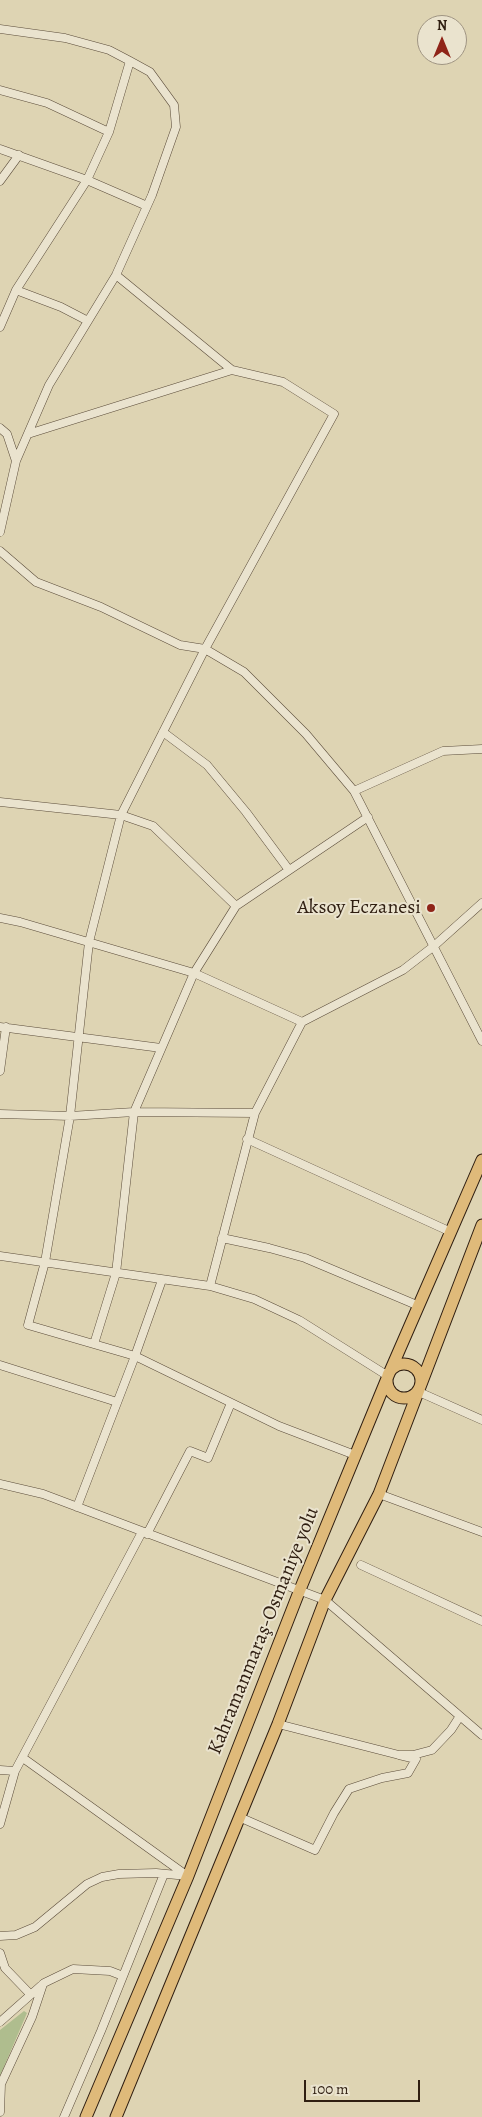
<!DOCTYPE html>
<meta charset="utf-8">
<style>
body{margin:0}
#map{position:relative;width:482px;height:2117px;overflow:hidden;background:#ded4b3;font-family:Alegreya,serif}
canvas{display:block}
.north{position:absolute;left:417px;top:15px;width:50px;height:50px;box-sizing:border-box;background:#eae3ce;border:1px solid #9f9482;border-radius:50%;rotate:0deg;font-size:14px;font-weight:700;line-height:20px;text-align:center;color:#2f1e11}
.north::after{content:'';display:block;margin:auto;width:18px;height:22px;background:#8f2418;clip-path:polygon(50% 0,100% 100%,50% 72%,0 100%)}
.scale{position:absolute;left:304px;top:2080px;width:116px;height:22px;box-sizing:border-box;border:2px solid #2f1e11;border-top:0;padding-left:6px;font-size:15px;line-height:18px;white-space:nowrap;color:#2f1e11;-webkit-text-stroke:4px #eae3ce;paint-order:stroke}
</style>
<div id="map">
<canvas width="482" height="2117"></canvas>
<div class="north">N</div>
<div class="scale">100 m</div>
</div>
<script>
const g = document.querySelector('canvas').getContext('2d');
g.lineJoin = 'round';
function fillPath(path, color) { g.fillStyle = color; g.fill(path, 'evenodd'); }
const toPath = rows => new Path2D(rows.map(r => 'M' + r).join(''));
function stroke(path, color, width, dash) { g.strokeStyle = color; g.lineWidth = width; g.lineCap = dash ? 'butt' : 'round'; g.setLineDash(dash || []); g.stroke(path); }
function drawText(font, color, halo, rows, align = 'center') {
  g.font = font + ' Alegreya,serif'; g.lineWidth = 4; g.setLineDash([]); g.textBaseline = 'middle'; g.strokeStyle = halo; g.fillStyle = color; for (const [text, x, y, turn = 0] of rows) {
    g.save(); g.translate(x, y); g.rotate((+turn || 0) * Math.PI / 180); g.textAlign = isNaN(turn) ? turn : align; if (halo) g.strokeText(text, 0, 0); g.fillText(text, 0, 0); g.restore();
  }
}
fillPath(toPath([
 [24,2011,27,2013,0,2076,0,2030]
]), '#afbd8e');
const minor = toPath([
 [0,29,65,38,109,50,130,61,150,72,174,105,176,127,152,195,116,275,49,385,16,461,0,532],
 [0,90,47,103,109,132],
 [0,149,87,180,147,206],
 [0,181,19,155],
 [116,275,232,370,283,382,334,414,205,649,121,815,89,942,70,1116,45,1262,28,1325,135,1356,279,1426,355,1455],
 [16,290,61,307,88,321],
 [0,327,16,290,87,180,109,132,130,61],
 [0,428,7,434,16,461],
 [28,434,232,370],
 [0,551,36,582,101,607,180,645,205,649,244,672,306,734,354,791,482,1041],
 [163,732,207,765,246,812,289,870],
 [354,791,443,751,482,749],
 [0,802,121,815,153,826,236,906],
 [0,918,20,922,194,973,302,1022],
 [0,1027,161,1048],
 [0,1071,6,1027],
 [0,1114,70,1116,134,1112,255,1113],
 [247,1139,451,1232],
 [222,1238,269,1248,305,1258,419,1306],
 [0,1256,210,1286,254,1299,299,1320,388,1376],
 [210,1286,255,1113,302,1022,403,970,434,946,482,903],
 [94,1344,116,1273,134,1112,194,973,236,906,368,817],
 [0,1365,117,1402],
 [419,1392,482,1420],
 [0,1484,43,1494,325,1600,482,1735],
 [379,1494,482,1532],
 [77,1507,135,1356,162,1280],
 [147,1534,190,1451,208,1458,231,1403],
 [361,1565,482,1621],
 [278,1724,399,1755],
 [23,1758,186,1875],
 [0,1770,15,1771],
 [239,1817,315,1850,334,1813,349,1789,382,1778,408,1773,416,1759,399,1755,413,1755,432,1750,451,1730,460,1716],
 [0,1824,15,1771,142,1532],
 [0,1936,16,1935,35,1927,87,1884,102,1877,119,1874,156,1873,188,1876],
 [0,1953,5,1968,30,1994],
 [0,2022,44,1983,73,1969,110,1971,123,1976],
 [0,2112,1,2084,32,2017,43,1984],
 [64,2117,101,2031,164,1874]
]);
const highway = toPath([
 '387 1381a17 17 0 1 1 34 0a17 17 0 1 1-34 0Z',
 [86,2117,188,1876,299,1592,388,1376,482,1160],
 [116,2117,278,1724,325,1600,379,1494,482,1225]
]);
stroke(minor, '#5b4c3a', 9);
stroke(highway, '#2f1e11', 13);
stroke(minor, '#eae3ce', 8);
stroke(highway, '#dfba7a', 11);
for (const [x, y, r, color] of [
 [431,908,5,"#8f2418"]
]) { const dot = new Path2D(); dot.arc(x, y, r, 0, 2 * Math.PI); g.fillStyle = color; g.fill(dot); stroke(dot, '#eae3ce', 2); }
drawText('20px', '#2f1e11', '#eae3ce', [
 ["Aksoy Eczanesi",421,908]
], 'right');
drawText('20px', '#2f1e11', '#eae3ce', [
 ["Kahramanmaraş-Osmaniye yolu",264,1631,-68]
]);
</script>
